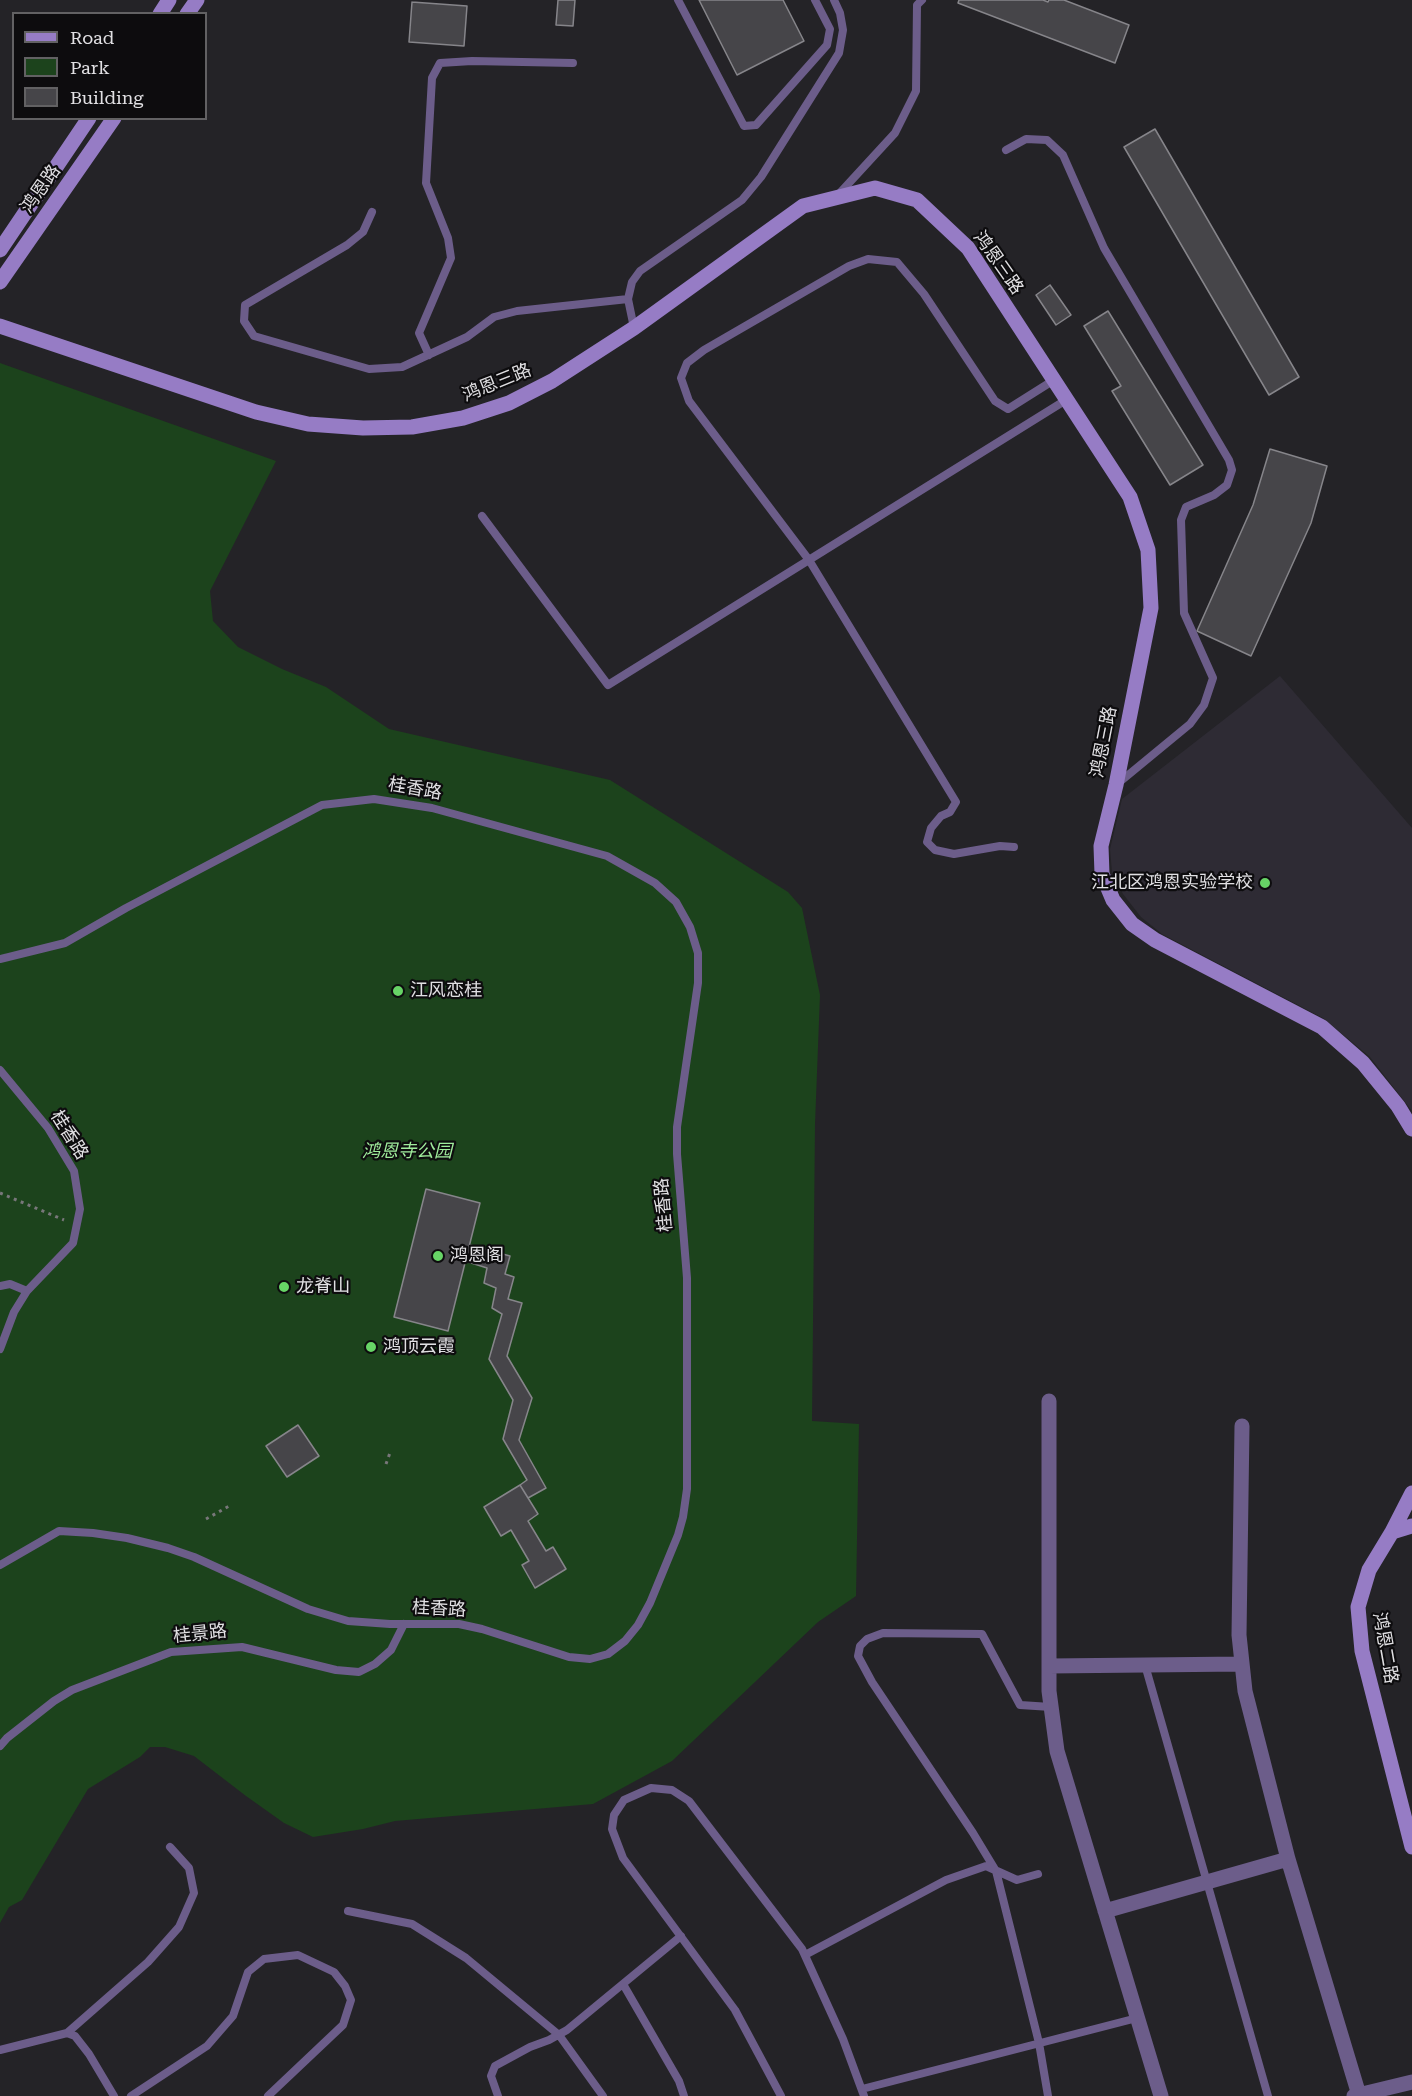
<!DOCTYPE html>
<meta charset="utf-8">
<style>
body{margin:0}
#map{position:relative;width:1412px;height:2096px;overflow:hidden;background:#242327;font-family:"Roboto Serif",serif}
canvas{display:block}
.legend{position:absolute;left:12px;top:12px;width:195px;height:108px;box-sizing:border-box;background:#0d0c0e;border:2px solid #626163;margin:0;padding:8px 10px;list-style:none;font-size:18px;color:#e1e0e3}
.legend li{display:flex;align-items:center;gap:12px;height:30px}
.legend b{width:30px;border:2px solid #626163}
</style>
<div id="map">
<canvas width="1412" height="2096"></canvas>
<ul class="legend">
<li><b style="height:8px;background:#967cc5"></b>Road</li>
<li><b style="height:16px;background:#1c431c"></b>Park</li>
<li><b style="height:16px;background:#464549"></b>Building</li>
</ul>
</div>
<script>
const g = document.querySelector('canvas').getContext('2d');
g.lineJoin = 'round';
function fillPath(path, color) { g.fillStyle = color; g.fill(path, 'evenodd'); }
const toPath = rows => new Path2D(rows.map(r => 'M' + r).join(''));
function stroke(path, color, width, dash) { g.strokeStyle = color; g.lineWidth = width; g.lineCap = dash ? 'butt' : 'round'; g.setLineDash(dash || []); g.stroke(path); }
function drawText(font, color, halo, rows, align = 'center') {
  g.font = font + ' "Roboto Serif","Noto Sans SC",serif'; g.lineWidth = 4.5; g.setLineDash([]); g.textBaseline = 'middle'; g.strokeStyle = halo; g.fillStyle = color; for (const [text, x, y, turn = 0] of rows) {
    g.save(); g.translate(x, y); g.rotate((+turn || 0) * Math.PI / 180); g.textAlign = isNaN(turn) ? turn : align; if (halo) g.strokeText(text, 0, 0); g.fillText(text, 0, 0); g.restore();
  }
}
fillPath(toPath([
 [1280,676,1412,828,1412,1111,1370,1057,1323,1018,1162,934,1141,917,1123,894,1112,872,1110,849,1122,799]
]), '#2e2b34');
fillPath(toPath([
 [0,363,276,461,210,591,213,621,238,647,282,669,326,687,389,729,610,780,788,892,802,908,820,995,815,1124,812,1421,859,1424,856,1596,818,1622,672,1761,593,1804,395,1821,363,1829,313,1837,284,1823,246,1796,194,1756,165,1747,150,1747,140,1757,88,1789,22,1900,9,1907,0,1923]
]), '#1c431c');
const building = toPath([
 [558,0,575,0,573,26,556,25,558,0],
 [699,0,783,0,804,41,737,75,699,0],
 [959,0,1043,0,1048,2,1049,0,1064,0,1129,25,1115,63,958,3,959,0],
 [412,2,467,6,464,46,409,42,412,2],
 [1155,129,1299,377,1269,395,1124,147,1155,129],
 [1050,285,1071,315,1056,325,1036,295,1050,285],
 [1108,311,1203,465,1170,485,1112,391,1121,386,1084,326,1108,311],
 [1270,449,1327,466,1311,523,1251,656,1197,631,1253,505,1270,449],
 [426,1189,480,1203,448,1331,394,1317,426,1189],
 [470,1245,510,1256,505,1274,514,1277,508,1299,522,1303,507,1356,532,1398,519,1440,546,1488,528,1498,520,1485,527,1480,503,1439,513,1400,489,1359,502,1314,492,1308,496,1288,484,1283,487,1268,465,1261,470,1245],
 [298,1425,319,1456,287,1477,266,1446,298,1425],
 [520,1485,538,1514,528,1521,546,1551,553,1547,566,1569,535,1588,522,1565,529,1561,511,1530,501,1536,484,1507,520,1485]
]);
fillPath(building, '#464549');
stroke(building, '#86858a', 1.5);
stroke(toPath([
 [0,1193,64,1220],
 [386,1464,391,1450],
 [206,1519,231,1505]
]), '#78777a', 3, [3, 4.5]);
stroke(toPath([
 [678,0,744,126,756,125,827,45,830,29,815,0],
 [1006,150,1026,139,1047,140,1063,155,1104,248,1229,460,1232,470,1227,485,1214,495,1186,507,1181,520,1184,613,1213,678,1204,705,1190,724,1116,785],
 [838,195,895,133,916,91,917,5,922,0],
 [372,212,363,232,347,245,245,305,244,321,254,336,369,369,402,367,467,337,494,317,517,311,628,299],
 [634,328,628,299,632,282,640,271,742,200,761,177,839,53,843,30,840,13,834,0],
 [429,355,419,333,451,258,448,238,426,183,432,78,440,63,472,61,573,63],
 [482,516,608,685,1066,400],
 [1014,847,1000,846,954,854,935,850,927,842,931,828,941,816,950,812,956,802,809,560,689,401,681,378,687,363,704,350,849,266,868,259,897,262,924,294,995,401,1008,409,1054,380],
 [0,959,65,943,126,908,322,805,374,799,432,808,607,856,655,883,676,902,690,927,698,953,698,983,677,1127,677,1154,687,1278,687,1489,683,1517,678,1535,650,1603,638,1625,625,1641,608,1654,590,1659,569,1657,482,1629,459,1624,390,1624,348,1621,308,1609,194,1557,168,1548,127,1538,93,1533,59,1531,0,1565],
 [0,1070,48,1128,74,1171,80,1209,73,1243,27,1291,14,1312,0,1349],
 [0,1286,10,1284,27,1291],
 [1145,1665,1268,2096],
 [0,1746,7,1738,54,1701,72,1690,171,1652,242,1647,336,1670,359,1672,375,1664,391,1650,404,1624],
 [348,1911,412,1924,466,1958,559,2035,603,2096],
 [805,1955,946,1880,986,1866,1017,1880,1038,1874],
 [623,1984,679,2081,684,2096],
 [67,2033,148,1962,179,1927,194,1893,189,1868,170,1847],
 [0,2050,67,2033,75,2036,89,2054,114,2096],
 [862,2089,1137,2018],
 [131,2096,207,2046,233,2016,248,1972,264,1959,298,1955,334,1972,345,1986,351,2000,343,2025,268,2096],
 [498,2096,491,2076,495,2066,530,2047,549,2040,567,2030,681,1936],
 [781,2096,735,2010,623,1858,612,1829,614,1815,624,1800,651,1788,672,1790,689,1801,802,1949,843,2039,864,2096],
 [1048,2096,1039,2043,996,1871,973,1833,872,1682,858,1656,860,1646,867,1639,883,1633,982,1634,1020,1705,1051,1707]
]), '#6c5d8a', 8);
stroke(toPath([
 [1049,1401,1049,1691,1057,1751,1161,2096],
 [1242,1426,1239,1635,1245,1691,1288,1859,1359,2095],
 [1049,1666,1242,1664],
 [1105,1911,1288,1859],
 [1354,2096,1412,2082]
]), '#6c5d8a', 15);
stroke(toPath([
 [160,14,169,0],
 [187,14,197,0],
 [0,250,89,118],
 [0,282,114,118],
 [0,326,256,412,308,424,363,428,412,427,463,418,509,403,552,381,634,328,803,206,875,188,917,200,968,248,1130,497,1148,550,1151,608,1116,785,1101,846,1102,874,1113,900,1132,924,1155,940,1322,1027,1363,1063,1398,1106,1412,1129],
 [1412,1493,1392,1532,1369,1570,1358,1607,1362,1651,1412,1847],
 [1392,1532,1412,1526]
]), '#967cc5', 15);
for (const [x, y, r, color] of [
 [1265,883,6,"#67d466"],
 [398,991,6,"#67d466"],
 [438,1256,6,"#67d466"],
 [284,1287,6,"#67d466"],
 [371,1347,6,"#67d466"]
]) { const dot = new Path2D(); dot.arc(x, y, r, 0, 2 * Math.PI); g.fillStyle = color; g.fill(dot); stroke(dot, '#0d0c0e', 2); }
drawText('18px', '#e1e0e3', '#0d0c0e', [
 ["鸿恩路",41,189,-55],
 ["鸿恩三路",998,263,55],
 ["鸿恩三路",497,383,-22],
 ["鸿恩三路",1104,742,-79],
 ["桂香路",415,789,10],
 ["桂香路",69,1135,58],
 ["桂香路",664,1205,-95],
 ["桂香路",439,1609,3],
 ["桂景路",200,1634,-6],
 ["鸿恩二路",1385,1648,80]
]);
drawText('18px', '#e1e0e3', '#0d0c0e', [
 ["江北区鸿恩实验学校",1253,883,"right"],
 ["江风恋桂",410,991],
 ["鸿恩阁",450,1256],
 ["龙脊山",296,1287],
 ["鸿顶云霞",383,1347]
], 'left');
drawText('italic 18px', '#9feb9b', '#0d0c0e', [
 ["鸿恩寺公园",407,1152]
]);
</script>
